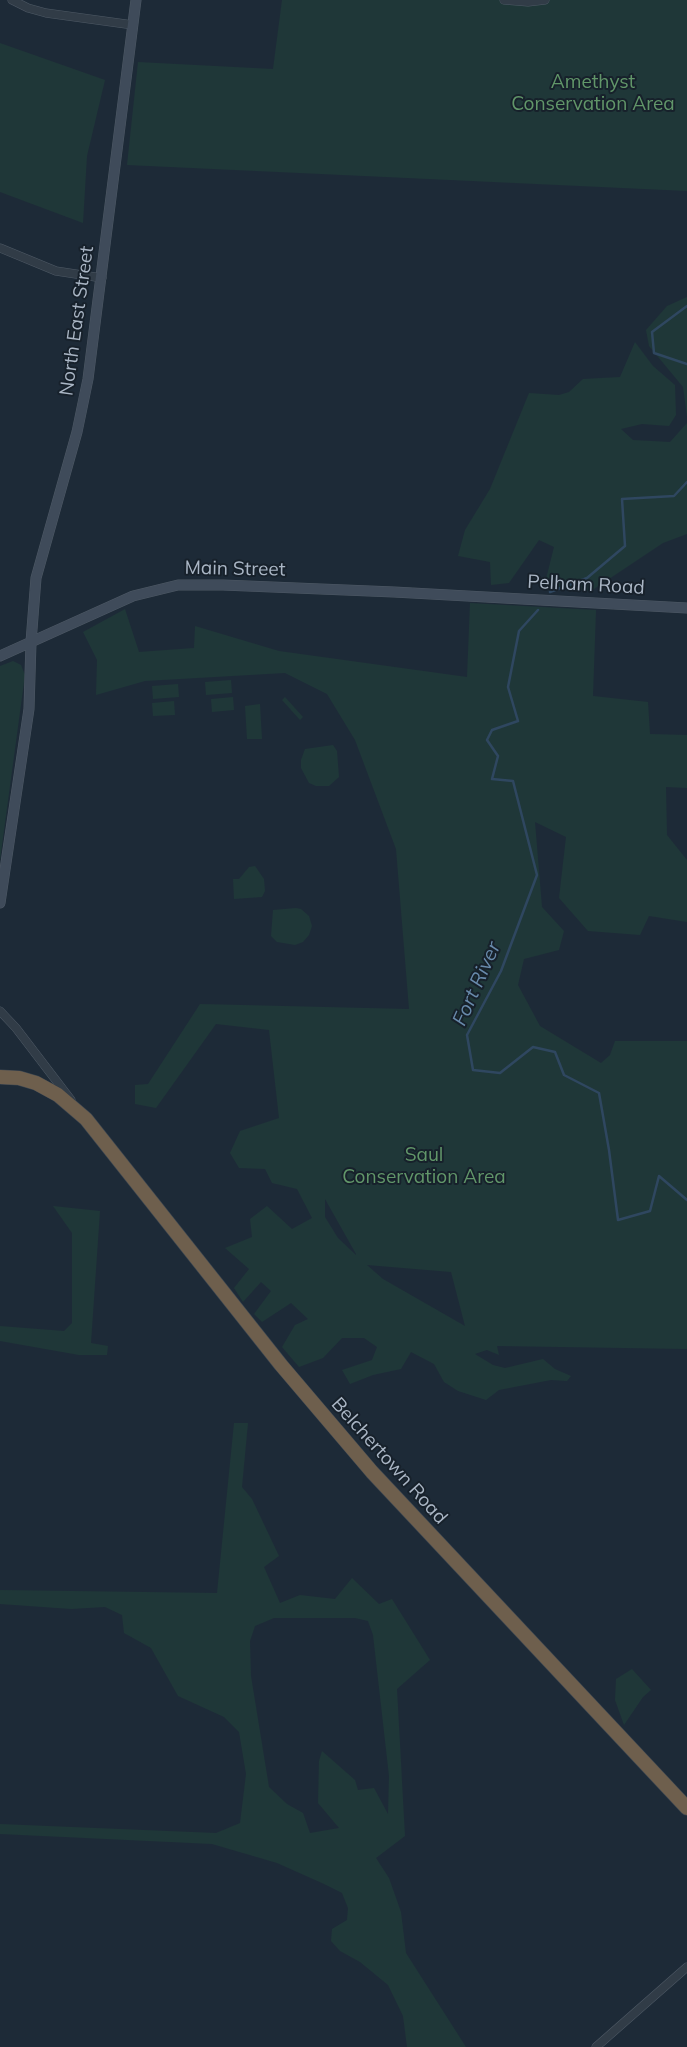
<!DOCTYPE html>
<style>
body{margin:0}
canvas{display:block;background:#1d2a37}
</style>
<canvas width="687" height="2047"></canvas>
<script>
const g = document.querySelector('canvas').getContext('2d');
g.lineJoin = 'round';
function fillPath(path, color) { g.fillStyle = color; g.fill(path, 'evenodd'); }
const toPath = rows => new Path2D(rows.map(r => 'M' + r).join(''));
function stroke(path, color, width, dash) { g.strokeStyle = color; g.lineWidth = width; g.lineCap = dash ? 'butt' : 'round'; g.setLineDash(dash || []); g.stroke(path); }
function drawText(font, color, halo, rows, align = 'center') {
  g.font = font + ' Mulish,sans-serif'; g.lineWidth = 4; g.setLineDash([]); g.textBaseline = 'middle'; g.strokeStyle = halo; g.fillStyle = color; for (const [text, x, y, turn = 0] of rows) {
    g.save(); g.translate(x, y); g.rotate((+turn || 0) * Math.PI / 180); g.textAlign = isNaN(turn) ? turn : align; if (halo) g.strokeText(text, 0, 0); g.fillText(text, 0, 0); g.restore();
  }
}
fillPath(toPath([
 [282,0,687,0,687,191,127,165,138,62,273,69],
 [0,43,105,80,87,156,83,223,0,192],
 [687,297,687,417,683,387,649,346,646,330,667,306],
 [635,342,653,366,675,385,676,415,669,426,642,424,621,429,633,440,670,442,687,423,687,534,663,543,591,591,544,587,554,547,539,540,509,583,491,585,490,562,458,556,465,530,490,489,529,393,559,395,569,392,583,379,620,377],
 [470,603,596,610,593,696,648,702,650,734,687,735,687,788,666,787,667,835,687,860,687,922,649,916,640,935,588,931,559,898,566,837,535,822,542,907,564,931,559,950,524,959,518,985,540,1026,601,1063,610,1055,615,1041,687,1041,687,1349,497,1346,499,1355,487,1350,475,1354,493,1365,505,1368,543,1359,555,1369,571,1376,567,1381,551,1380,499,1390,486,1400,458,1391,444,1382,434,1364,411,1352,401,1369,373,1375,350,1384,342,1370,372,1360,377,1347,364,1338,342,1338,323,1358,299,1367,282,1347,295,1325,308,1319,291,1303,262,1322,254,1314,271,1291,261,1282,243,1302,234,1288,249,1269,225,1248,252,1237,250,1219,267,1206,292,1229,312,1218,297,1189,272,1183,265,1169,239,1168,230,1153,240,1131,279,1118,269,1030,216,1024,156,1108,135,1104,135,1085,148,1084,200,1004,409,1009,396,849,355,740,327,694,285,673,145,681,96,695,97,660,83,632,125,609,139,652,194,648,195,626,279,651,467,677],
 [325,1199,356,1254,356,1255,338,1238,325,1217],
 [367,1265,451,1272,465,1326,383,1279],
 [13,661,21,665,25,675,0,860,0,666],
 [231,680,232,693,206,695,205,682],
 [178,684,179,697,153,699,152,686],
 [233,697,234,710,212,712,211,699],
 [285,697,303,717,300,720,282,700],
 [174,701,175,715,153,716,152,703],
 [260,704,262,739,247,739,245,706],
 [333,745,337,751,339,777,329,786,316,786,309,783,301,768,301,760,305,749],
 [255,866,264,879,265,891,262,897,234,899,233,879,239,879,249,867],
 [296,908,301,909,309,916,312,926,309,935,303,942,295,945,277,942,271,936,273,910],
 [53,1206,100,1211,91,1343,108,1346,107,1355,79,1355,0,1341,0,1326,64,1331,72,1323,72,1233],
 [234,1423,248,1423,242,1487,252,1499,279,1556,264,1567,280,1603,300,1595,335,1599,352,1578,379,1604,392,1599,430,1660,397,1689,405,1836,376,1858,389,1878,401,1912,406,1953,466,2047,407,2047,403,2016,388,1985,360,1962,340,1951,331,1941,332,1929,347,1920,348,1908,342,1893,324,1884,277,1863,212,1844,0,1834,0,1824,216,1833,240,1823,246,1774,239,1732,224,1717,178,1696,151,1648,124,1633,122,1615,105,1607,71,1609,0,1604,0,1590,217,1593],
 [274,1618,355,1618,368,1621,373,1635,389,1776,388,1814,374,1788,358,1790,355,1780,322,1751,319,1761,318,1803,339,1828,310,1833,303,1813,287,1804,269,1787,251,1676,250,1641,255,1626],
 [632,1669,651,1690,643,1697,624,1725,615,1700,616,1679]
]), '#1f3738');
stroke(toPath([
 [687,306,652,332,654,353,687,364],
 [550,592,587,578,625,546,622,499,674,496,687,482],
 [538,610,519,631,508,687,518,721,492,730,487,740,498,756,492,779,513,781,537,875,501,971,467,1035,473,1070,500,1073,533,1047,555,1052,564,1075,599,1093,609,1150,618,1220,650,1211,659,1176,687,1200]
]), '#2f4760', 2.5);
const street = toPath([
 [12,0,28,8,46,13,133,25],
 [504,0,528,2,545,0],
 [0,248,56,271,102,278],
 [0,1011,16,1028,71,1100],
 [596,2047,687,1967]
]);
const secondary = toPath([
 [0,656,133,596,178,585,223,585,394,592,687,608],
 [0,903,29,709,31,642,36,578,77,432,88,379,136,0]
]);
const highway = toPath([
 [0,1077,19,1078,36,1083,58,1095,86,1119,281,1365,372,1472,687,1808]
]);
stroke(street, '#4e5965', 9);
stroke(secondary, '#4e5965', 11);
stroke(highway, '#3c4651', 15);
stroke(street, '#313c47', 8);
stroke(secondary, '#3f4b5a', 10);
stroke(highway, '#6e5f4d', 14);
drawText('19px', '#619669', '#17212b', [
 ["Amethyst",593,82],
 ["Conservation Area",593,104],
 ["Saul",424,1155],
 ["Conservation Area",424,1177]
]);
drawText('19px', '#aab6c5', '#17212b', [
 ["North East Street",77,321,-82],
 ["Main Street",235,569,1],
 ["Pelham Road",586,585,3],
 ["Belchertown Road",389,1461,48]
]);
drawText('italic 20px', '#688aab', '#17212b', [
 ["Fort River",477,984,-66]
]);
</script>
